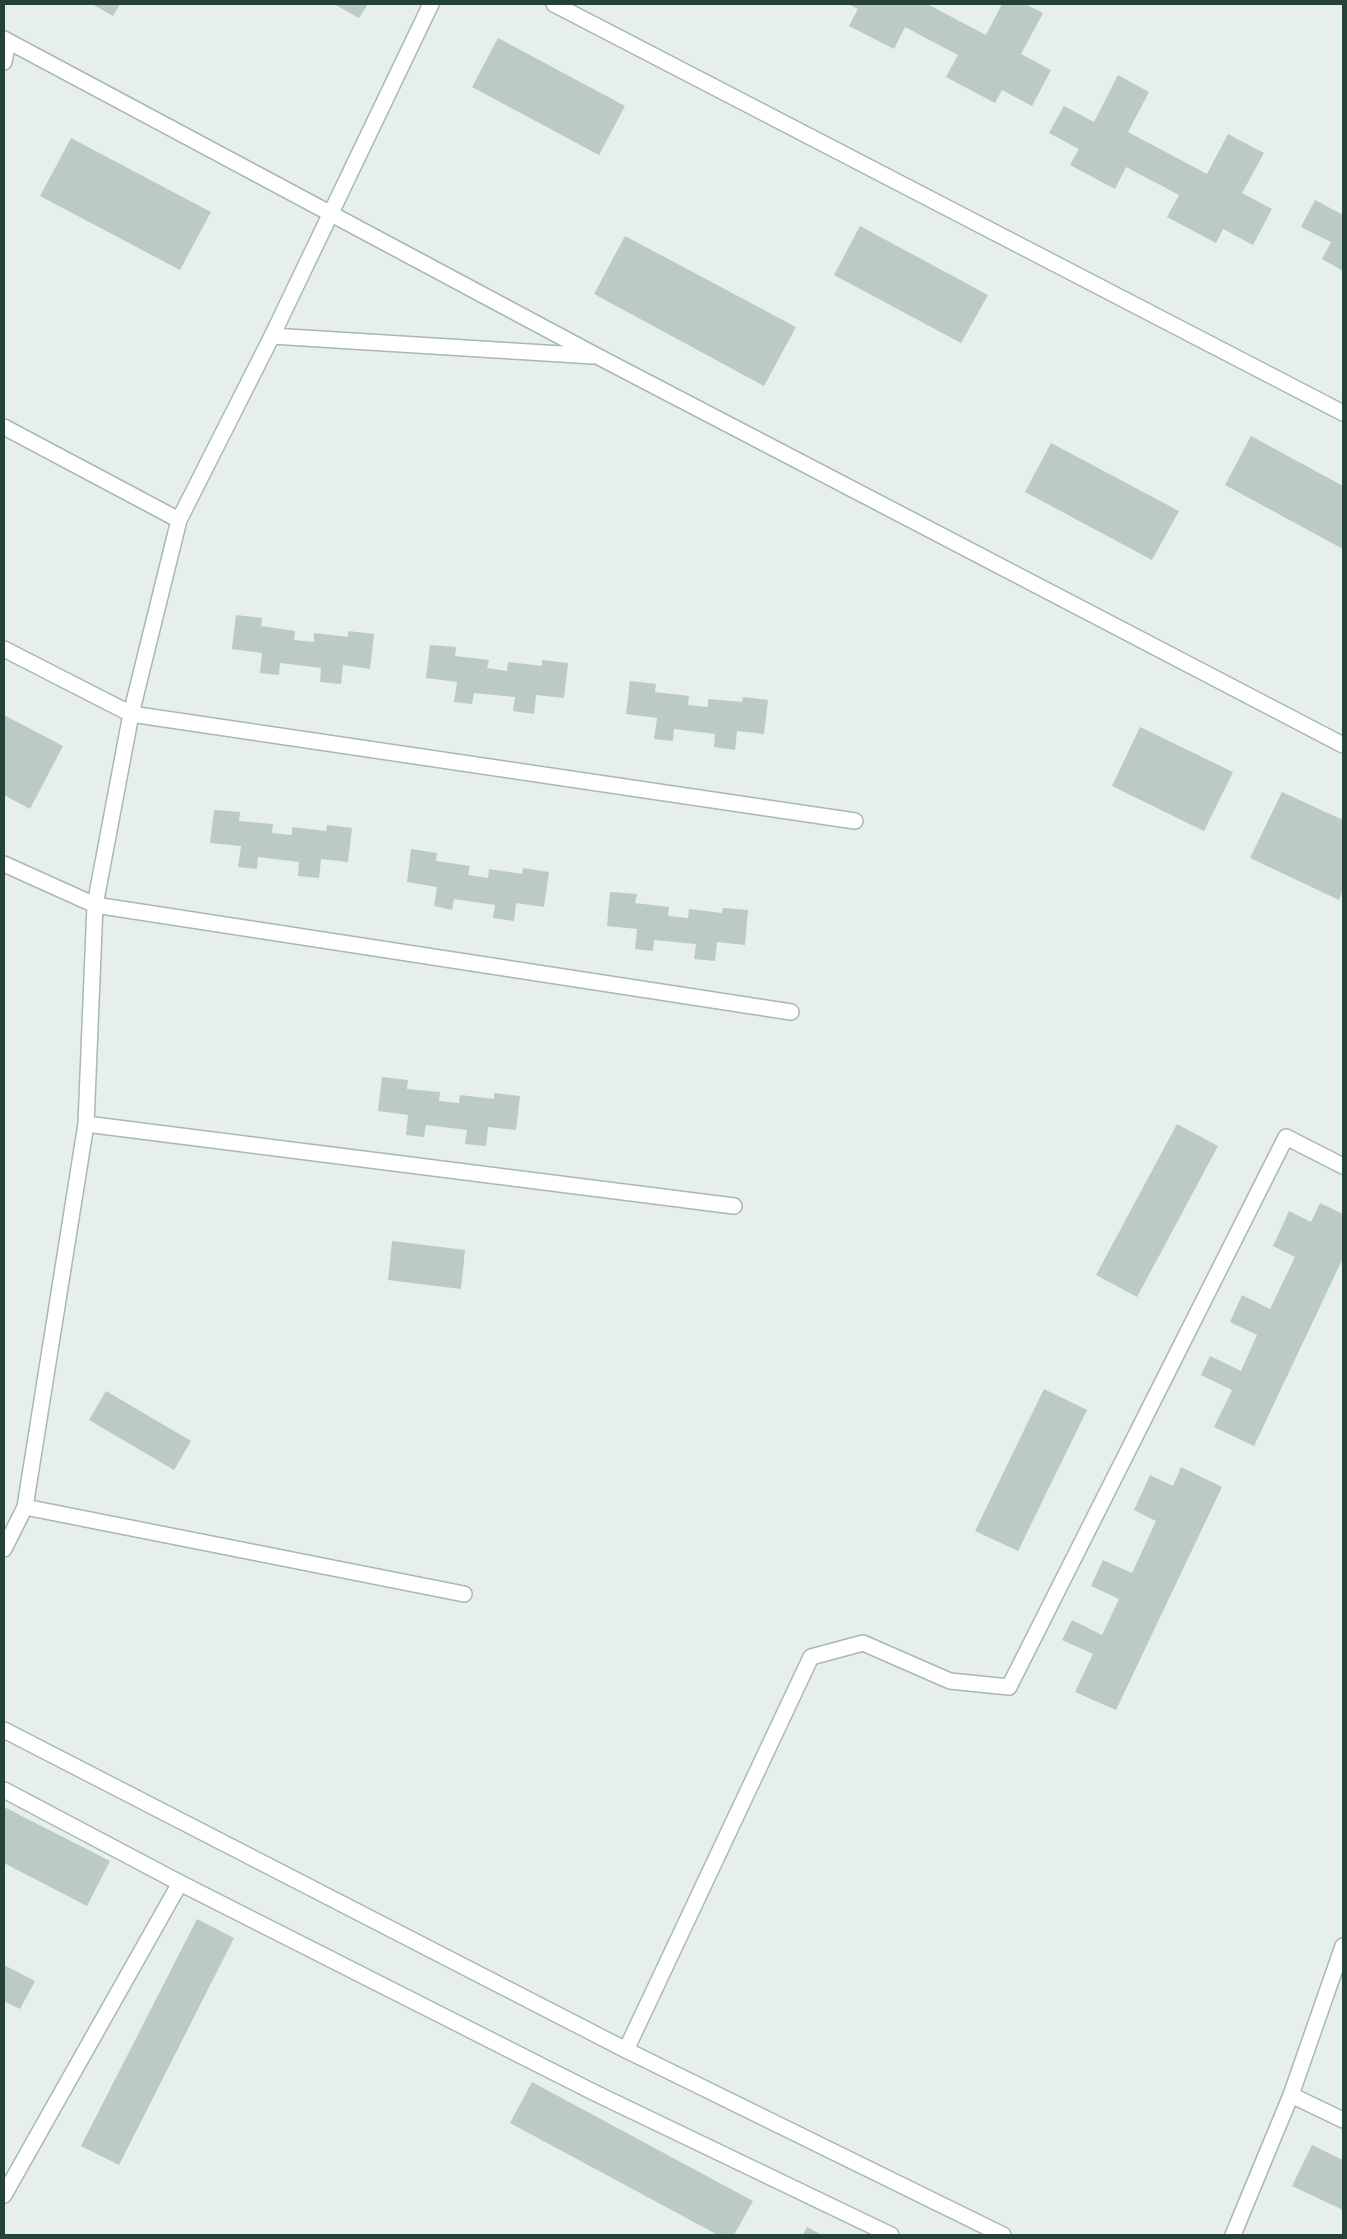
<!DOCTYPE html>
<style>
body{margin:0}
#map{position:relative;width:1347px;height:2239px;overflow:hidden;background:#e6efeb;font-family:Quicksand,sans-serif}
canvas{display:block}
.frame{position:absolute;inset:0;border:5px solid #24423a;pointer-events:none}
</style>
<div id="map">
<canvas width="1347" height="2239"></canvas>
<div class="frame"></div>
</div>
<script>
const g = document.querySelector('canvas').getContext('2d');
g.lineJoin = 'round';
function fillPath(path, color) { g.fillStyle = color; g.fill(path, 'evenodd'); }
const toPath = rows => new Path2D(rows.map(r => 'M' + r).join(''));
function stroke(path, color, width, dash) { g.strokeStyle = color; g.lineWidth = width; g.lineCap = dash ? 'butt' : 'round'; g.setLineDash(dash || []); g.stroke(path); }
fillPath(toPath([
 [92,4,120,4,113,16],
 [334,4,368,4,359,18],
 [848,4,927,4,986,35,1002,4,1025,4,1043,13,1021,54,1051,70,1032,106,1002,90,995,103,946,77,958,55,905,27,894,49,849,26,858,9],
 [498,38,625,106,599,155,472,87],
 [1118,75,1149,92,1128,132,1207,174,1228,134,1264,153,1242,193,1272,209,1253,245,1223,229,1216,243,1167,217,1179,195,1126,167,1115,189,1070,165,1079,149,1049,133,1064,106,1094,122],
 [71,138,211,212,180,270,40,196],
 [1315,200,1343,215,1343,271,1322,259,1331,242,1301,227],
 [860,226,988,295,961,343,834,275],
 [625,236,796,327,764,386,594,294],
 [1251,436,1343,486,1343,549,1225,485],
 [1051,443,1179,511,1152,560,1025,492],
 [236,615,262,618,261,626,295,631,294,640,314,642,314,633,348,637,348,631,374,634,370,669,343,665,341,684,320,682,321,668,280,663,279,675,260,673,262,653,232,649],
 [430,645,456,647,455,656,489,660,487,668,507,671,508,662,542,666,542,660,568,663,564,698,536,695,534,714,513,711,515,697,474,693,472,704,454,702,457,682,426,678],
 [630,681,656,684,655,692,689,696,688,705,708,707,708,699,742,702,743,697,768,700,764,734,737,731,735,750,714,747,715,734,674,729,673,741,654,739,657,718,626,714],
 [4,715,63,746,30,809,4,795],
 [1140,727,1233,772,1204,831,1112,786],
 [1282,792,1343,820,1343,890,1339,900,1250,858],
 [214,810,240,812,239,821,273,824,272,833,292,835,292,827,326,831,327,825,352,828,348,862,321,859,319,878,298,876,299,862,258,857,257,869,238,867,241,846,210,843],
 [411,849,437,853,436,861,470,866,468,875,488,878,489,869,522,874,523,868,549,872,544,907,516,903,514,921,493,918,495,905,454,899,452,910,434,906,437,887,407,882],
 [610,892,637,894,635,903,669,907,668,916,688,918,689,909,722,913,723,908,748,910,745,945,717,942,715,961,694,959,696,944,654,940,653,951,635,949,637,929,607,926],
 [382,1077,408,1080,407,1089,440,1092,439,1101,459,1103,460,1095,494,1099,494,1093,520,1096,516,1130,488,1127,486,1146,465,1144,467,1130,426,1125,424,1137,406,1135,408,1115,378,1111],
 [1177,1124,1218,1146,1137,1297,1096,1275],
 [1320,1203,1343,1214,1343,1258,1254,1446,1214,1427,1232,1390,1201,1375,1210,1356,1241,1371,1257,1335,1230,1322,1242,1295,1270,1309,1295,1257,1273,1246,1289,1211,1311,1222],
 [392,1241,465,1250,461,1289,388,1280],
 [1044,1389,1087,1410,1018,1551,975,1531],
 [106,1391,191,1441,174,1470,89,1420],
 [1181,1467,1222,1487,1116,1710,1075,1692,1093,1654,1062,1640,1072,1620,1102,1635,1119,1599,1091,1586,1103,1560,1132,1573,1156,1521,1134,1510,1150,1475,1173,1486],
 [4,1807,110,1861,87,1906,4,1863],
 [197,1919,234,1938,119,2165,81,2146],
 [4,1965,35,1981,20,2009,4,2001],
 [532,2082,753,2201,734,2235,718,2235,510,2123],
 [1312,2145,1343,2160,1343,2210,1292,2186],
 [807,2227,822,2235,803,2235]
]), '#bbcac4');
const minor = toPath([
 [554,4,1343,413],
 [4,39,597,356,1343,745],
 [4,62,8,41],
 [272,336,593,356],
 [4,427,179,520],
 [4,649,131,714,855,821],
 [4,864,95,905,791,1012],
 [86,1124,734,1206],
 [25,1507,464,1594],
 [4,1549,25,1507,86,1124,95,905,131,714,179,520,272,336,431,4],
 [626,2050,811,1657,863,1643,950,1681,1009,1687,1286,1137,1343,1166],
 [1291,2095,1343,2120],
 [4,2195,180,1883],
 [1233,2235,1291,2095,1343,1946]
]);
const tertiary = toPath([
 [4,1730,626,2050,1003,2235],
 [4,1790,180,1883,593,2092,891,2235]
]);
stroke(minor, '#a8b8b2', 18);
stroke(tertiary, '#a8b8b2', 18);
stroke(minor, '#fff', 15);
stroke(tertiary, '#fff', 15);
</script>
